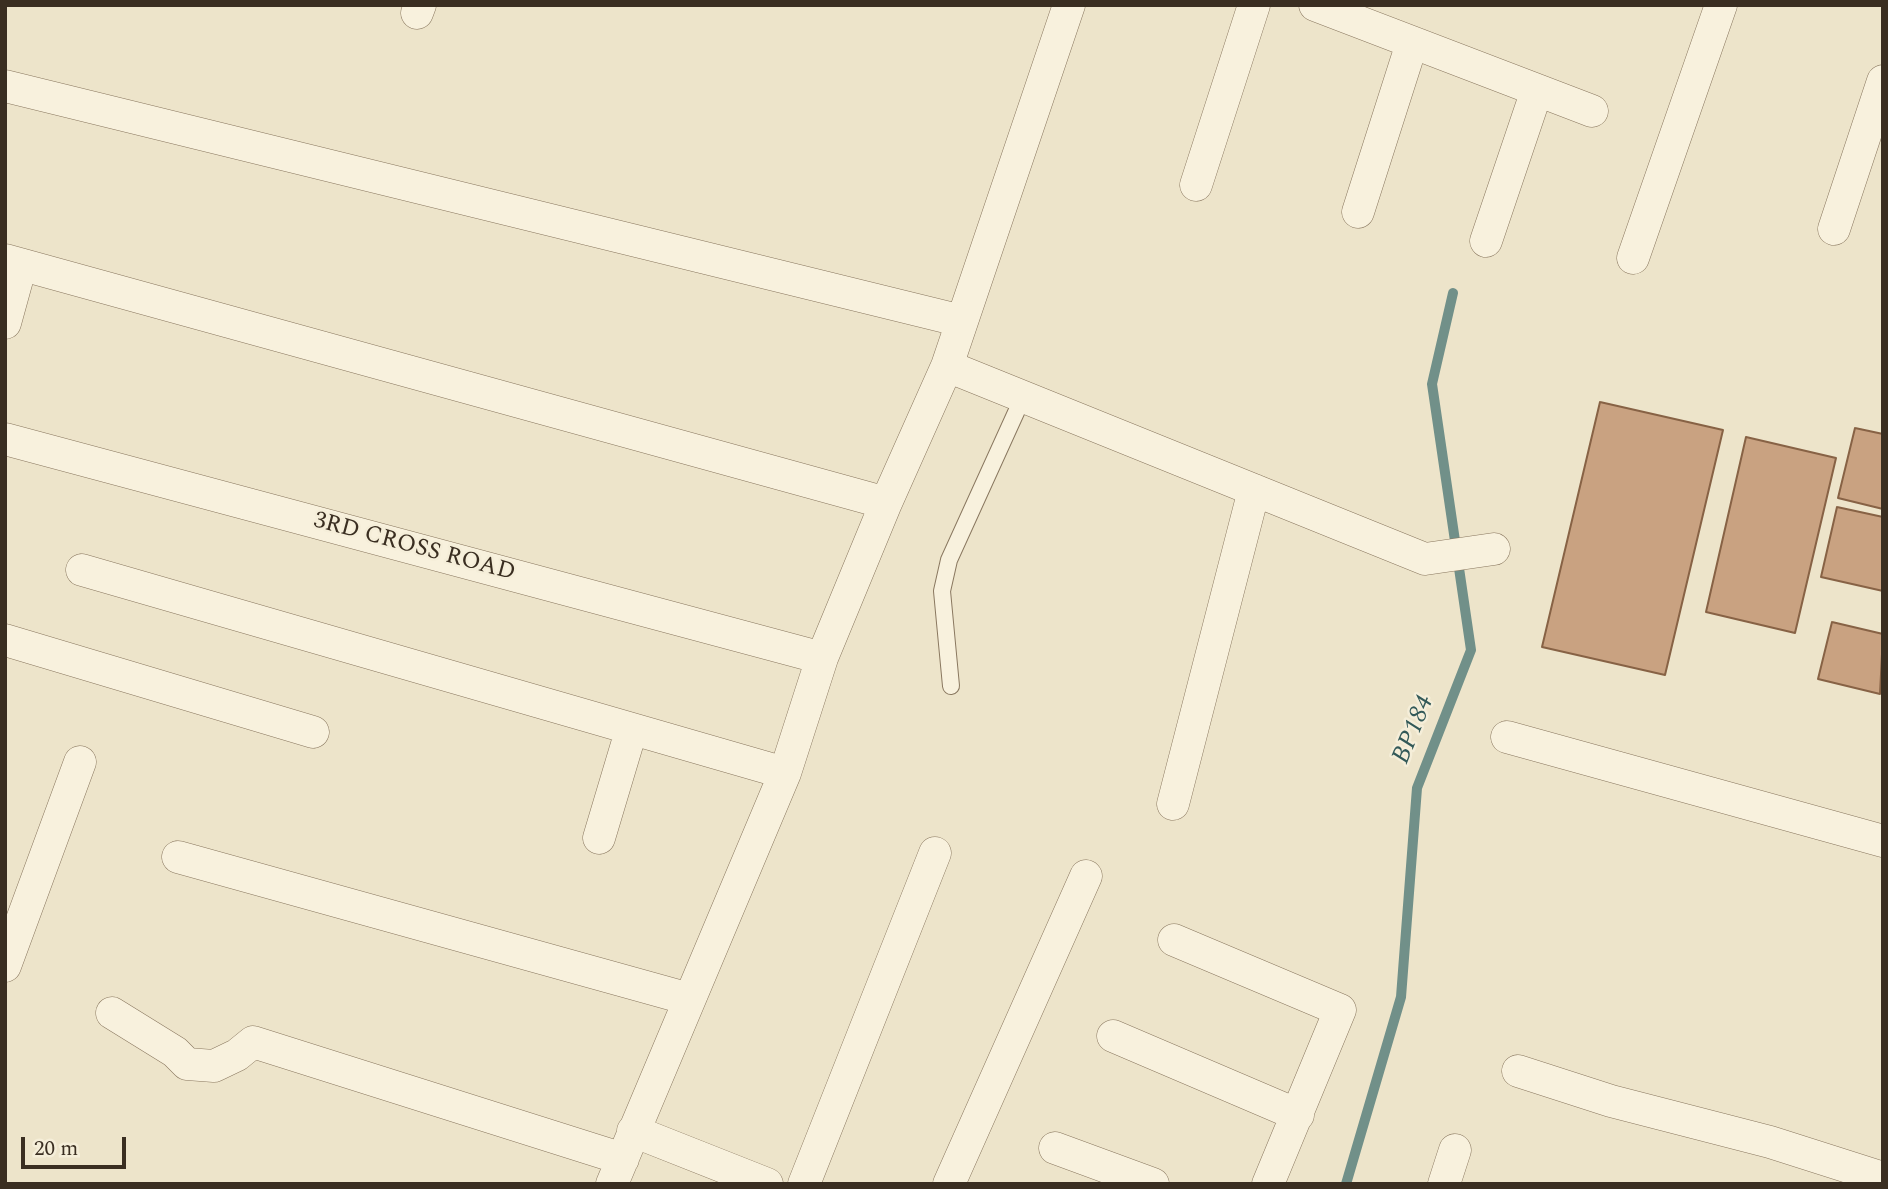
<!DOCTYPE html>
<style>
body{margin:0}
#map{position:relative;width:1888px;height:1189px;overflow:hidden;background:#ede4ca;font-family:Spectral,serif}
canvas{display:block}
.frame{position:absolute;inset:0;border:7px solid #3a2e21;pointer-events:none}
.scale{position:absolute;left:21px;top:1137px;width:105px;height:32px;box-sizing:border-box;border:4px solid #3a2e21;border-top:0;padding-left:9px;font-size:21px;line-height:24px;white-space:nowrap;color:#3a2e21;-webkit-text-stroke:5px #f5eed9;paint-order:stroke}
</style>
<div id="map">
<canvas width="1888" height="1189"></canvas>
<div class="frame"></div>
<div class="scale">20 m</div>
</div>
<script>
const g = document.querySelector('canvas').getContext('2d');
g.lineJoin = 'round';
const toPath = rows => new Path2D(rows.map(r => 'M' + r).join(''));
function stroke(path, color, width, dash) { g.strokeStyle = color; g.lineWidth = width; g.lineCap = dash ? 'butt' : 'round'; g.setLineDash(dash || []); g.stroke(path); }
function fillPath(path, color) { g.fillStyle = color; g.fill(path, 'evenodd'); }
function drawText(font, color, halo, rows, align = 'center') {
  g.font = font + ' Spectral,serif'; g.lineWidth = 5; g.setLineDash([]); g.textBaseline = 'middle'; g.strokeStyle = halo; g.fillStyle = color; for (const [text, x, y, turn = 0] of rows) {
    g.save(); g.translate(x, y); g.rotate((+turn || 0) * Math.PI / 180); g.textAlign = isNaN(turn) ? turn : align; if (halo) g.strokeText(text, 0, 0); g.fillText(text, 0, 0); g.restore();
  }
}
stroke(toPath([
 [1346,1184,1401,997,1417,788,1471,650,1432,384,1453,293]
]), '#719089', 10);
const building = toPath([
 [1600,402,1723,430,1665,675,1542,647,1600,402],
 [1855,428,1883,434,1883,509,1838,498,1855,428],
 [1746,437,1836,458,1795,633,1706,612,1746,437],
 [1837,507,1883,517,1883,591,1821,577,1837,507],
 [1832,622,1883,634,1880,694,1818,679,1832,622]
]);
fillPath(building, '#c9a281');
stroke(building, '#876245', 2);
const service = toPath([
 [951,686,942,591,949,560,1023,397]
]);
const minor = toPath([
 [1315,5,1592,111],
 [417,13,420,5],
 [5,86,962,321],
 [1196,185,1254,5],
 [1358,212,1412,43],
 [1834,229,1883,81],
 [1486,241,1537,90],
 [1633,258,1721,5],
 [5,260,886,503],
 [5,323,21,265],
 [947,366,1425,559,1494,549],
 [5,439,822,658],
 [82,570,785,773],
 [5,640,313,732],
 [1507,737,1883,841],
 [1173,804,1254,490],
 [599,838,631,731],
 [178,857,689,999],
 [1174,940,1340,1010,1268,1184],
 [5,966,80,762],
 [112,1013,175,1052,187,1064,214,1066,237,1055,253,1042,623,1159],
 [1113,1036,1298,1115],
 [1518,1071,1611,1101,1770,1142,1883,1178],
 [633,1131,767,1184],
 [1055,1148,1153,1184],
 [612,1184,785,773,822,658,886,503,947,366,1069,5],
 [804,1184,935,853],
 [949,1184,1086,876],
 [1444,1184,1455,1150]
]);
stroke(service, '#89775f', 18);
stroke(minor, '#89775f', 33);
stroke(service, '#f8f1dd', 16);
stroke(minor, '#f8f1dd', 32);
drawText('24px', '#3a2e21', '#f5eed9', [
 ["3RD CROSS ROAD",414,548,15]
]);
drawText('italic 26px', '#325958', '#f5eed9', [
 ["BP184",1415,730,-68]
]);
</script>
